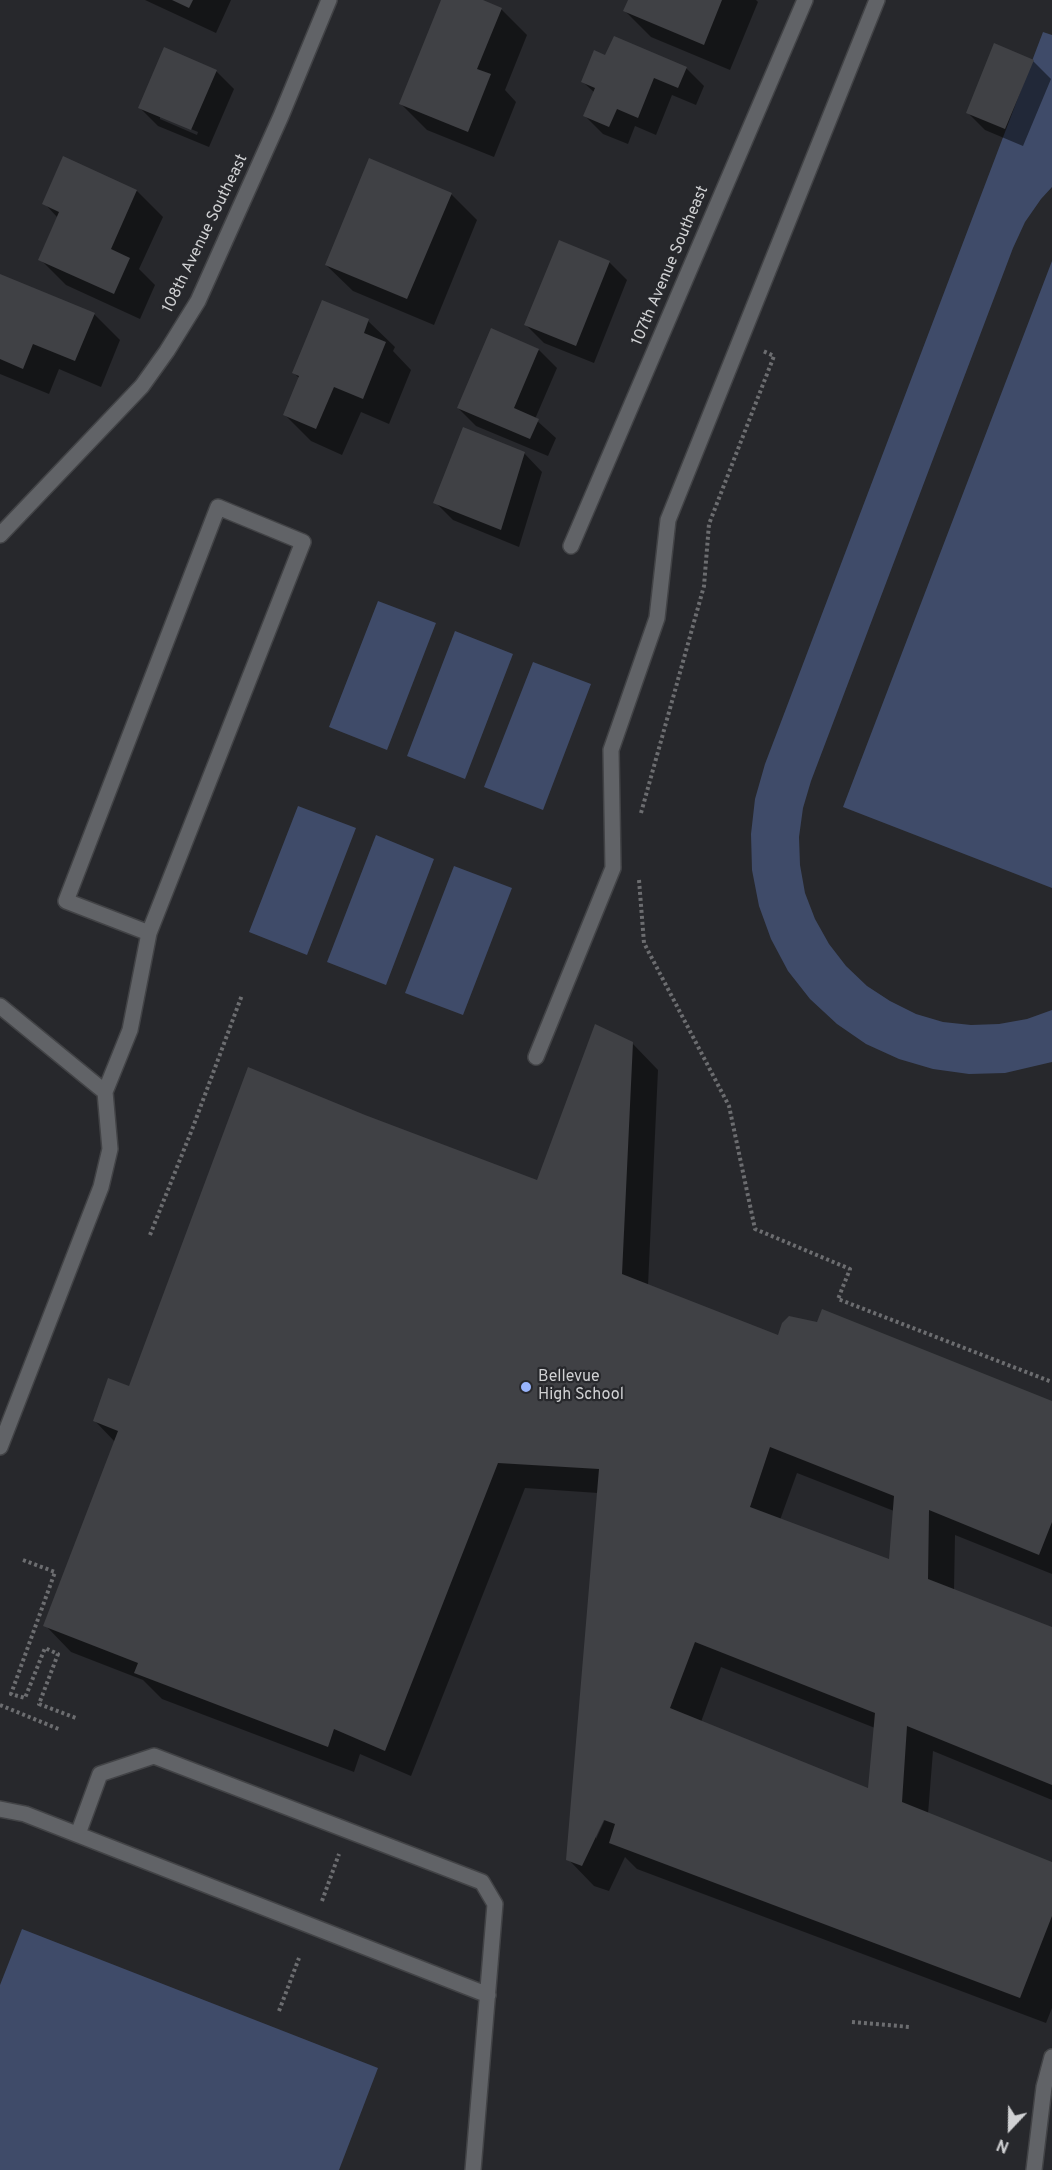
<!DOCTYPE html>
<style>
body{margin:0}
#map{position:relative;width:1052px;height:2170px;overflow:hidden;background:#27282c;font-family:Overpass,sans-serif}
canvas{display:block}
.north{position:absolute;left:980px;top:2098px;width:60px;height:60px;-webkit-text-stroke:4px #27282c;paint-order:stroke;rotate:202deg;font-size:16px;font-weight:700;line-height:24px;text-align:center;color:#d0d1d3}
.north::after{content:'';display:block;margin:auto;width:21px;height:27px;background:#d0d1d3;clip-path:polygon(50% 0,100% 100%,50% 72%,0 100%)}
</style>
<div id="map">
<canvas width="1052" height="2170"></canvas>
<div class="north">N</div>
</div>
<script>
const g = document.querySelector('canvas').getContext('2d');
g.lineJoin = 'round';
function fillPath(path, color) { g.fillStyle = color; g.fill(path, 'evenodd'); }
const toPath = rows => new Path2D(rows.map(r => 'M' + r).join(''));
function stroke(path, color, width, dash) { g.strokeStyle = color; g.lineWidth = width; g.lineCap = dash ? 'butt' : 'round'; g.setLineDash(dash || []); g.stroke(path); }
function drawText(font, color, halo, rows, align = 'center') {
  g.font = font + ' Overpass,sans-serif'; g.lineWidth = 4.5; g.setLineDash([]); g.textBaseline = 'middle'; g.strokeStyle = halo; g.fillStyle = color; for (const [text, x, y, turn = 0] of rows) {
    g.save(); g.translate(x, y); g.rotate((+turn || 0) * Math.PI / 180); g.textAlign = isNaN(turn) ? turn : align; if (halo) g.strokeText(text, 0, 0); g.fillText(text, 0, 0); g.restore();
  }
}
fillPath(toPath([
 [1043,32,1052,35,1052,187,1041,199,1025,222,1013,248,811,781,803,808,799,837,800,865,805,893,815,919,829,944,846,966,867,986,890,1001,916,1014,943,1022,971,1025,999,1024,1027,1019,1052,1010,1052,1062,1005,1073,969,1074,933,1069,899,1059,866,1044,837,1024,810,999,788,971,771,939,759,906,752,870,751,834,755,799,765,764],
 [1052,261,1052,888,843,807],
 [378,601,436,623,387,750,329,727],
 [455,631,513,654,465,779,407,756],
 [533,662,591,684,543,810,484,787],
 [298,806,356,828,307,955,249,932],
 [376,835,434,859,386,985,327,962],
 [454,866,512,888,463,1015,405,993],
 [22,1929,378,2068,339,2170,0,2170,0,1985]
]), '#3f4b69');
fillPath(toPath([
 [145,0,231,0,216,33],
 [443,0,479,0,501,9,527,35,505,90,516,102,494,157,427,130,401,104],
 [629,0,756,0,758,2,730,70,651,37,625,11],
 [606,57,686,68,704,86,696,105,672,95,656,135,635,126,628,144,603,134,585,116,595,93,583,82],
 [1033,61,1051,79,1023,146,985,130,967,112],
 [216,71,234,89,209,147,158,126,140,108],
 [160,116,198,132,197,135,160,119],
 [137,191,163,217,139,269,155,285,140,319,66,285,40,259,58,218,44,203],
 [451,194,477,220,434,325,353,291,326,265],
 [609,262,627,280,594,363,544,343,526,325],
 [0,275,94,314,120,340,101,387,59,369,49,394,0,374],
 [368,321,395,347,393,351,411,370,389,424,361,412,342,455,311,441,285,415,300,379,294,373],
 [539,350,557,368,535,419,556,438,548,456,476,426,458,408],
 [524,453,542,472,519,547,453,520,435,502],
 [632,1043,658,1070,648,1286,779,1337,1052,1403,1052,1574,955,1535,954,1590,1052,1629,1052,1800,933,1751,928,1814,1052,1863,1052,2008,1046,2023,637,1869,625,1857,609,1891,594,1886,568,1859,598,1493,525,1488,411,1776,360,1754,354,1772,162,1699,143,1680,71,1652,45,1625,115,1442,95,1421,129,1388,365,1116,538,1182],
 [797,1473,894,1511,890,1561,780,1520],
 [721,1667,875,1728,869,1790,701,1722],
 [606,1812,608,1813,596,1839,596,1832]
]), '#0007');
fillPath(toPath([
 [172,0,193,0,189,8],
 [441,0,483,0,502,8,477,69,491,74,468,132,399,104],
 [628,0,722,0,704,45,623,11],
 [614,36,687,67,678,88,654,78,638,118,617,109,609,127,583,116,595,88,581,82,594,50,605,55],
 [994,43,1034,60,1005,129,966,113],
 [164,47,217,70,191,130,138,108],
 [63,156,137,190,111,249,130,258,114,294,38,260,59,212,42,204],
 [369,158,452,193,407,299,325,265],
 [559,240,610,261,576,346,524,325],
 [0,274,95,313,75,361,33,344,23,369,0,359],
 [322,300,369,319,364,333,386,342,363,399,334,387,316,429,283,415,299,376,292,373],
 [491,328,539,349,514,408,539,419,530,439,457,408],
 [463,427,525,452,501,530,433,503],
 [595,1024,633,1042,622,1274,778,1335,782,1323,789,1316,817,1322,822,1309,1052,1401,1052,1522,1039,1555,929,1510,928,1579,1052,1627,1052,1785,907,1726,902,1802,1052,1862,1052,1916,1020,1998,609,1843,615,1824,604,1820,582,1866,566,1860,599,1469,498,1463,385,1751,334,1729,328,1747,134,1673,138,1663,43,1626,118,1431,93,1421,108,1378,129,1386,248,1067,365,1115,537,1180],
 [770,1447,894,1496,889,1559,750,1507],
 [695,1642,875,1713,868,1788,670,1708]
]), '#404145');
const minor = toPath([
 [0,535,142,386,167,351,198,301,281,116,329,0],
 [571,546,805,0],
 [0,1006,105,1092],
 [536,1057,613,868,611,750,657,618,668,520,877,0],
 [0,1447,101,1187,110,1149,105,1092,130,1030,149,933,303,542,218,507,66,901,149,933],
 [0,1809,25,1814,488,1995],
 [78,1834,100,1774,154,1756,482,1882,495,1904,473,2170],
 [1034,2170,1044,2087,1052,2057]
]);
stroke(minor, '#424346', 18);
stroke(toPath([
 [641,813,704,586,709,524,774,356,763,351],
 [639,880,644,943,729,1106,755,1229,850,1269,838,1299,1052,1382],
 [150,1235,193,1127,242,995],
 [23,1560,55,1572,11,1694,25,1698,45,1648,58,1654,39,1704,76,1718],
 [0,1705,61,1730],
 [322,1901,339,1854],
 [279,2011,299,1958],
 [852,2022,910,2027]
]), '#6c6d70', 4, [3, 3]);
stroke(minor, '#616367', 15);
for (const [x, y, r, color] of [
 [526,1387,6,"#99b5fd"]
]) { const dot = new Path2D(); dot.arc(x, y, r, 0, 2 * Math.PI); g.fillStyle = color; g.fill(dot); stroke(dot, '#27282c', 2); }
drawText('16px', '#d0d1d3', '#27282c', [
 ["108th Avenue Southeast",206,234,-64],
 ["107th Avenue Southeast",671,266,-67]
]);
drawText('16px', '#d0d1d3', '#27282c', [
 ["Bellevue",538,1378],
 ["High School",538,1396]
], 'left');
</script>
